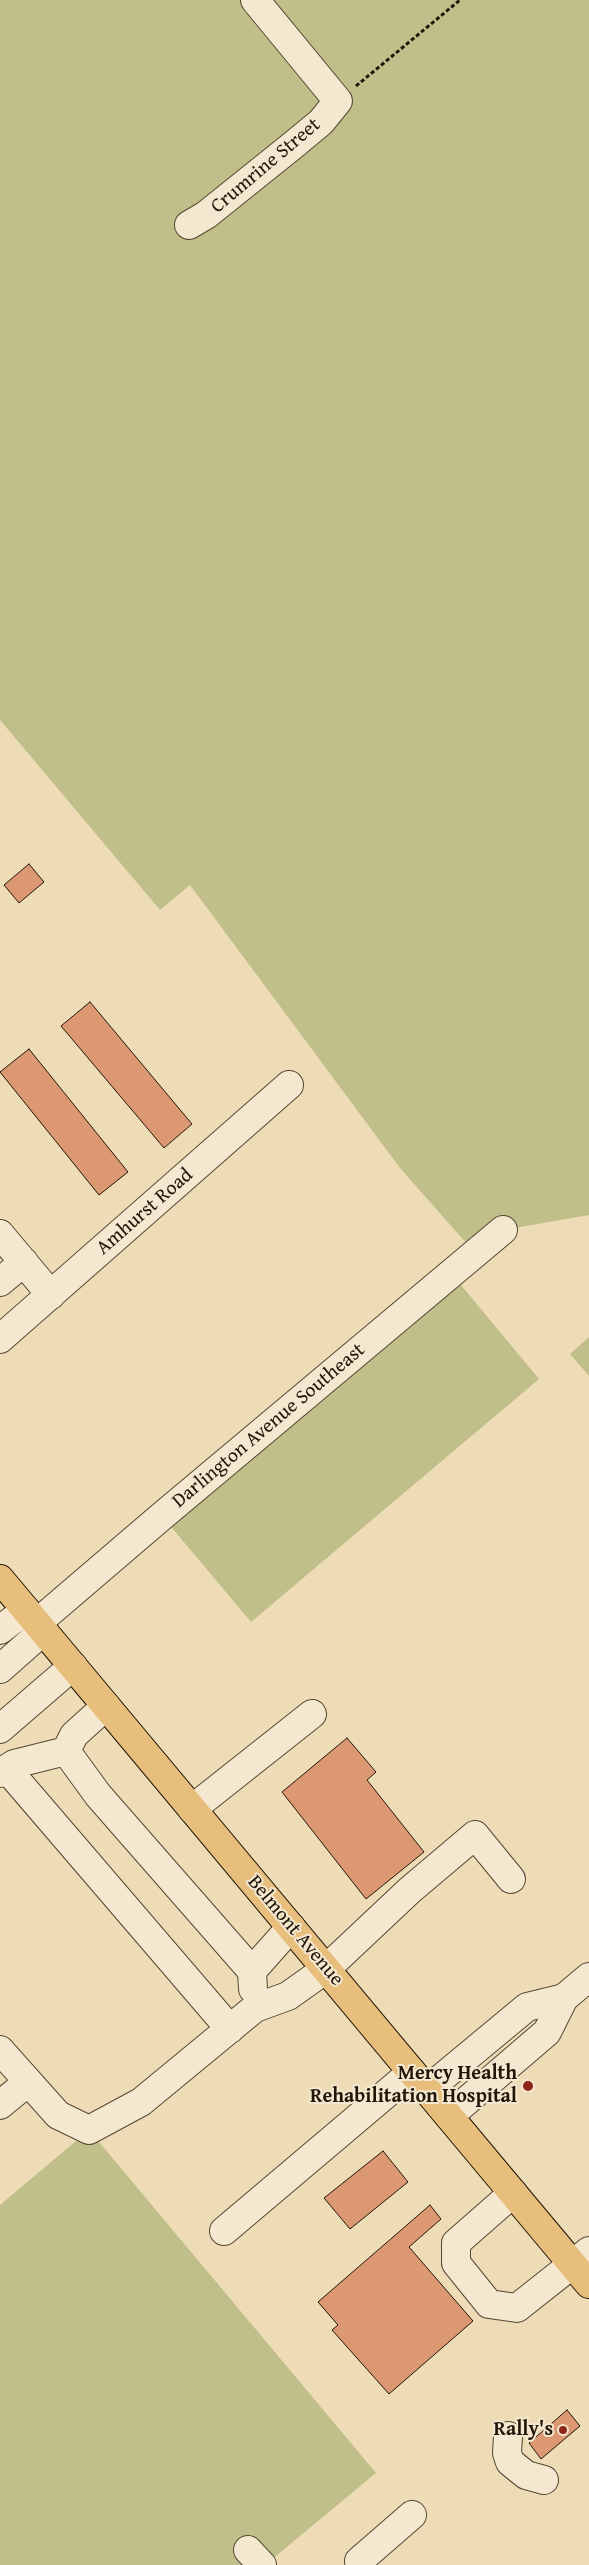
<!DOCTYPE html>
<style>
body{margin:0}
canvas{display:block;background:#eedcb7}
</style>
<canvas width="589" height="2565"></canvas>
<script>
const g = document.querySelector('canvas').getContext('2d');
g.lineJoin = 'round';
function fillPath(path, color) { g.fillStyle = color; g.fill(path, 'evenodd'); }
const toPath = rows => new Path2D(rows.map(r => 'M' + r).join(''));
function stroke(path, color, width, dash) { g.strokeStyle = color; g.lineWidth = width; g.lineCap = dash ? 'butt' : 'round'; g.setLineDash(dash || []); g.stroke(path); }
function drawText(font, color, halo, rows, align = 'center') {
  g.font = font + ' "Gentium Book Plus",serif'; g.lineWidth = 4; g.setLineDash([]); g.textBaseline = 'middle'; g.strokeStyle = halo; g.fillStyle = color; for (const [text, x, y, turn = 0] of rows) {
    g.save(); g.translate(x, y); g.rotate((+turn || 0) * Math.PI / 180); g.textAlign = isNaN(turn) ? turn : align; if (halo) g.strokeText(text, 0, 0); g.fillText(text, 0, 0); g.restore();
  }
}
fillPath(toPath([
 [0,0,589,0,589,1215,503,1230,475,1253,400,1168,190,885,160,910,0,720],
 [451,1273,539,1379,251,1622,162,1516],
 [589,1337,589,1376,570,1354],
 [89,2130,376,2473,265,2565,0,2565,0,2205]
]), '#c0be89');
const building = toPath([
 [29,864,44,882,19,903,4,885,29,864],
 [90,1002,192,1124,164,1148,61,1026,90,1002],
 [29,1049,128,1172,99,1195,0,1072,29,1049],
 [347,1738,376,1772,367,1780,424,1852,366,1899,282,1792,347,1738],
 [383,2151,408,2182,350,2229,324,2198,383,2151],
 [430,2205,441,2219,409,2247,473,2321,389,2394,332,2330,338,2325,318,2302,430,2205],
 [567,2410,580,2426,541,2459,529,2443,567,2410]
]);
fillPath(building, '#dc9872');
stroke(building, '#221608', 1);
const minor = toPath([
 [189,225,206,215,292,146,321,122,338,101,255,0],
 [0,1234,51,1295],
 [0,1282,24,1262],
 [0,1339,289,1085],
 [37,1623,162,1516,503,1230],
 [0,1630,26,1610],
 [0,1669,43,1631],
 [106,1706,74,1735,66,1751,98,1795,252,1971],
 [0,1729,73,1666],
 [7,1769,230,2029],
 [0,1773,14,1764,66,1751],
 [192,1809,312,1714],
 [253,1989,252,1971,291,1927],
 [0,2050,58,2115,89,2130,141,2102,255,2008,288,1996,326,1969,410,1890,475,1835,511,1879],
 [427,2090,527,2007,564,1998],
 [0,2105,28,2082],
 [449,2116,547,2032,564,1998,589,1977],
 [513,2193,456,2243,456,2263,489,2304,517,2308,589,2251],
 [224,2231,412,2072],
 [508,2436,507,2453,510,2462,526,2475,544,2480],
 [248,2550,262,2565],
 [362,2565,359,2561,412,2515]
]);
const major = toPath([
 [0,1579,589,2284]
]);
stroke(minor, '#554834', 30);
stroke(major, '#221608', 30);
stroke(toPath([
 [356,86,460,0]
]), '#221608', 3, [4, 2.5]);
stroke(minor, '#f4e8d0', 28);
stroke(major, '#e7be7c', 28);
for (const [x, y, r, color] of [
 [528,2086,6,"#8f2418"],
 [563,2430,5,"#8f2418"]
]) { const dot = new Path2D(); dot.arc(x, y, r, 0, 2 * Math.PI); g.fillStyle = color; g.fill(dot); stroke(dot, '#f4e8d0', 2); }
drawText('20px', '#221608', '#f4e8d0', [
 ["Crumrine Street",266,166,-40],
 ["Amhurst Road",145,1212,-41],
 ["Darlington Avenue Southeast",269,1426,-40],
 ["Belmont Avenue",295,1931,50]
]);
drawText('bold 20px', '#221608', '#f4e8d0', [
 ["Mercy Health",517,2074],
 ["Rehabilitation Hospital",517,2097],
 ["Rally's",553,2430]
], 'right');
</script>
